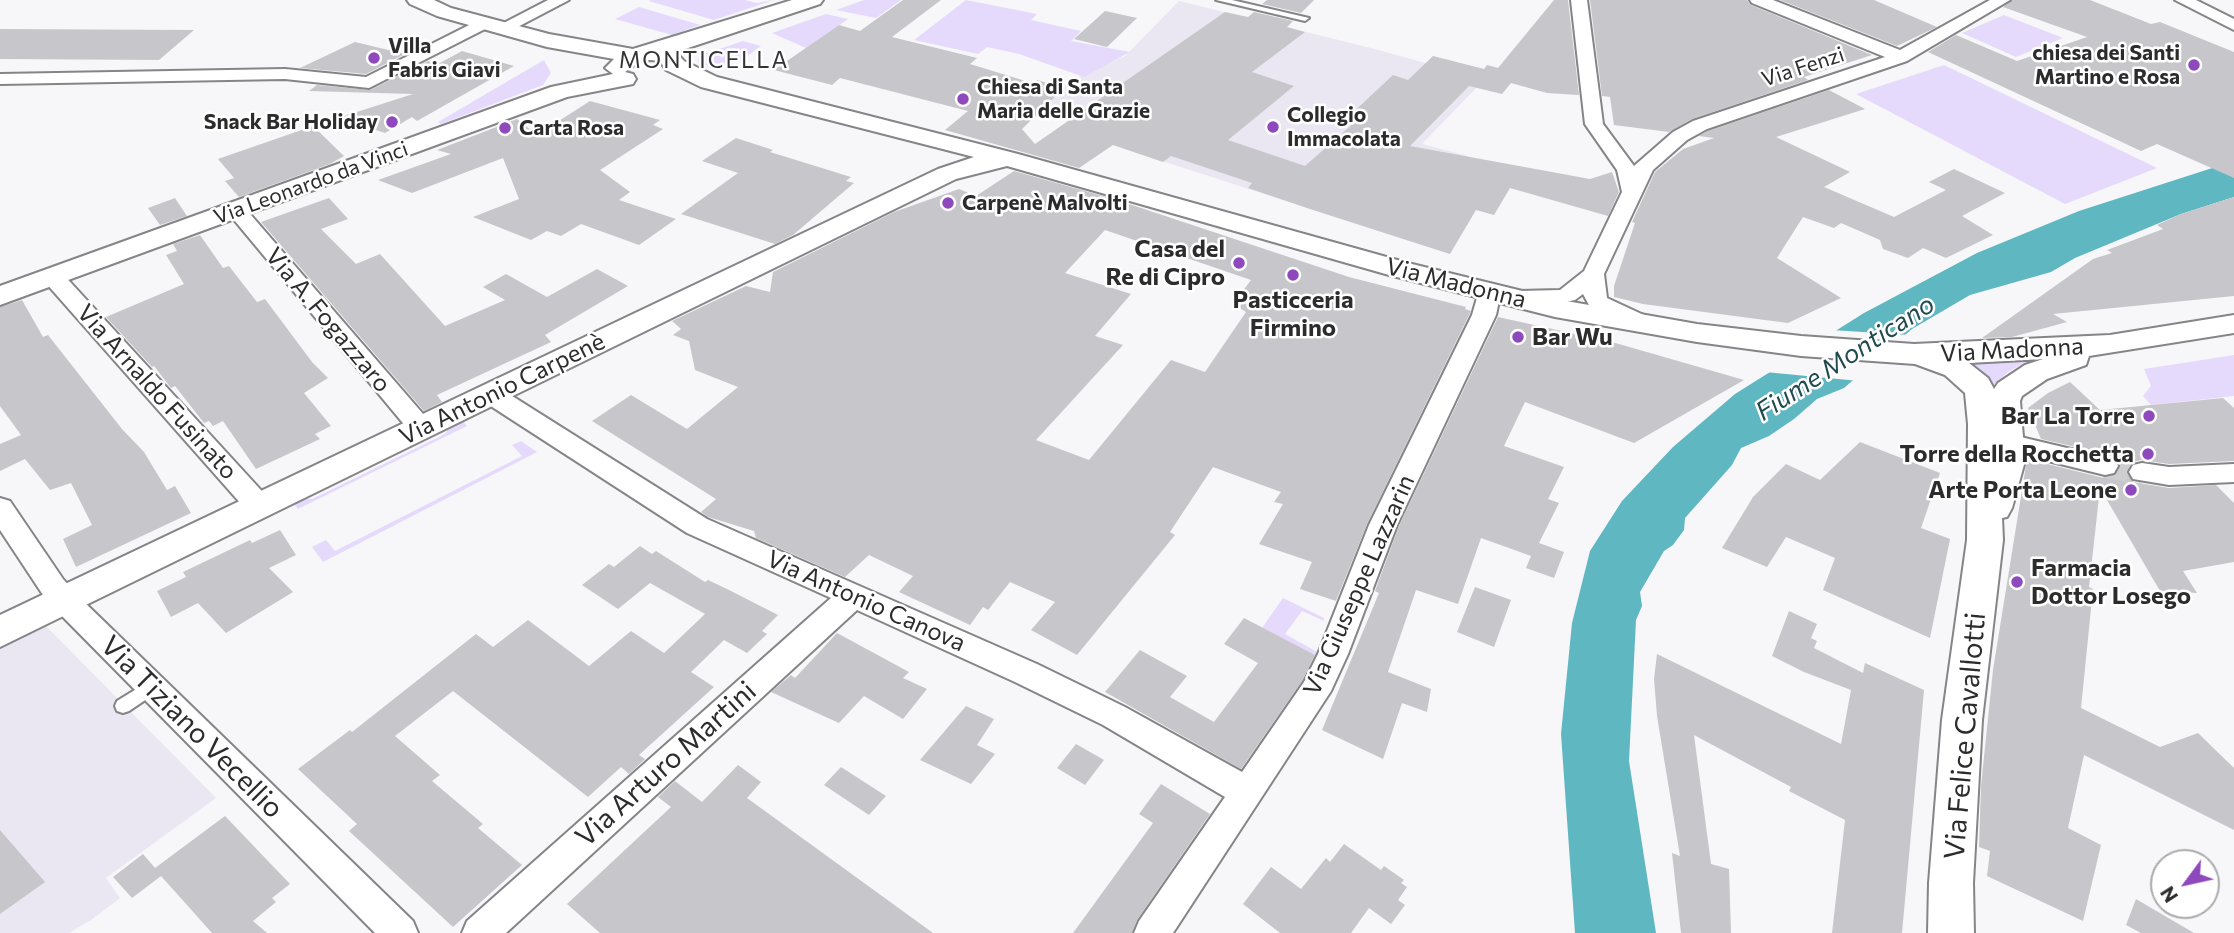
<!DOCTYPE html>
<meta charset="utf-8">
<style>
body{margin:0}
#map{position:relative;width:2234px;height:933px;overflow:hidden;background:#f7f6f9;font-family:Commissioner,sans-serif}
canvas{display:block}
.north{position:absolute;left:2150px;top:849px;width:70px;height:70px;box-sizing:border-box;background:#fff;border:2px solid #ababab;border-radius:50%;rotate:237deg;font-size:19px;font-weight:700;line-height:28px;text-align:center;color:#2c2c2d}
.north::after{content:'';display:block;margin:auto;width:24px;height:32px;background:#8e49bd;clip-path:polygon(50% 0,100% 100%,50% 72%,0 100%)}
</style>
<div id="map">
<canvas width="2234" height="933"></canvas>
<div class="north">N</div>
</div>
<script>
const g = document.querySelector('canvas').getContext('2d');
g.lineJoin = 'round';
function fillPath(path, color) { g.fillStyle = color; g.fill(path, 'evenodd'); }
const toPath = rows => new Path2D(rows.map(r => 'M' + r).join(''));
function stroke(path, color, width, dash) { g.strokeStyle = color; g.lineWidth = width; g.lineCap = dash ? 'butt' : 'round'; g.setLineDash(dash || []); g.stroke(path); }
function drawText(font, color, halo, rows, align = 'center') {
  g.font = font + ' Commissioner,sans-serif'; g.lineWidth = 5; g.setLineDash([]); g.textBaseline = 'middle'; g.strokeStyle = halo; g.fillStyle = color; for (const [text, x, y, turn = 0] of rows) {
    g.save(); g.translate(x, y); g.rotate((+turn || 0) * Math.PI / 180); g.textAlign = isNaN(turn) ? turn : align; if (halo) g.strokeText(text, 0, 0); g.fillText(text, 0, 0); g.restore();
  }
}
fillPath(toPath([
 [1179,1,1371,48,1476,77,1482,82,1422,144,1468,156,1464,163,1450,254,1125,149,1109,128,1039,101,1072,80,1125,56],
 [46,626,216,798,106,878,120,898,91,920,69,933,0,933,0,646,38,627]
]), '#eae7f2');
fillPath(toPath([
 [651,0,745,0,756,3,774,0,714,20,649,1],
 [864,0,901,0,876,18,836,10],
 [966,0,1037,14,1031,20,1081,31,1071,41,1130,52,1084,77,1019,54,987,47,978,54,914,40],
 [639,7,700,25,672,35,615,19],
 [826,14,848,19,806,48,772,33],
 [2004,15,2063,38,2016,57,1962,33],
 [743,41,761,46,739,62,725,63,716,69,698,63,699,57,704,54],
 [544,60,551,73,543,85,441,124,438,122],
 [1944,65,2157,168,2065,204,1856,94],
 [2234,355,2234,396,2151,405,2143,396,2151,386,2144,369],
 [2023,359,2026,362,2008,372,1993,385,1965,363],
 [459,417,467,426,298,509,291,500,294,498,312,499,445,434,454,419],
 [521,441,537,452,323,562,312,547,326,540,335,551,522,456,512,445],
 [1283,598,1324,618,1324,621,1302,611,1285,634,1319,653,1317,656,1262,628]
]), '#e5dafc');
fillPath(toPath([
 [2234,161,2234,197,2181,214,2075,258,2051,272,1970,295,1912,329,1844,388,1817,399,1794,419,1769,436,1741,448,1732,465,1685,518,1684,530,1673,545,1664,551,1640,592,1642,606,1636,620,1629,761,1656,933,1575,933,1561,734,1572,623,1590,551,1622,501,1673,447,1735,394,1864,313,1977,253,2079,211]
]), '#5eb7c1');
fillPath(toPath([
 [1831,330,1911,335,1859,381,1765,372]
]), '#f7f6f9');
fillPath(toPath([
 [903,0,941,0,892,37,977,58,970,64,1032,83,1037,80,1064,88,1022,129,1035,144,1225,12,1248,17,1254,12,1293,21,1287,27,1305,32,1252,72,1294,86,1228,140,1305,166,1355,122,1346,119,1393,75,1408,80,1433,56,1484,69,1487,65,1498,68,1554,0,1568,0,1579,95,1547,93,1511,83,1502,94,1469,86,1410,146,1590,179,1612,172,1619,192,1608,216,1510,188,1494,215,1476,210,1450,254,1310,209,1248,188,1252,183,1171,156,1163,162,1113,145,1079,168,945,130,968,111,840,78,832,85,774,70,839,25,860,31],
 [1267,0,1314,0,1301,13,1262,4],
 [1590,0,1747,0,1751,5,1872,55,1804,77,1808,80,1692,119,1669,132,1614,125,1610,97,1602,96],
 [1780,0,1874,0,1937,27,1897,46],
 [2012,0,2090,0,2151,24,2160,22,2234,52,2234,178,2157,144,2141,151,1928,52,1956,35,2017,61,2087,37,2003,7],
 [1105,11,1137,18,1107,47,1074,39],
 [0,29,194,30,159,60,0,59],
 [355,42,405,54,366,74,300,68],
 [462,51,514,66,417,121,412,117,385,133,338,118,413,94,309,91,317,85,370,90,428,61,438,64],
 [1829,90,1865,109,1776,137,1850,172,1824,187,1894,217,1946,190,1929,182,1954,169,2005,193,1962,216,1993,235,1946,258,1923,248,1908,258,1883,249,1880,240,1841,223,1834,228,1803,217,1777,258,1841,298,1788,323,1643,304,1614,297,1614,286,1635,223,1632,222,1655,172,1683,149,1714,138,1699,136,1708,131],
 [590,101,660,120,653,125,663,129,600,170,630,192,619,200,676,219,639,245,581,224,561,236,547,231,531,240,473,217,519,199,503,158,412,193,378,180,451,154,437,150,517,119,537,135],
 [313,126,344,156,330,164,239,197,225,181,234,178,218,159],
 [736,138,773,150,770,152,851,177,846,181,854,183,793,235,775,244,681,214,738,173,702,161],
 [1014,171,1117,200,1349,277,1466,307,1465,309,1471,311,1367,524,1336,601,1300,589,1312,562,1259,544,1283,504,1274,502,1281,492,1213,467,1170,532,1175,535,1077,655,1031,630,1055,602,1010,582,988,610,983,607,970,625,899,592,913,576,869,555,845,577,756,538,754,531,708,517,701,512,716,499,592,421,631,395,687,429,738,387,695,370,689,341,673,335,681,329,672,321,746,286,770,292,773,272,894,212,959,189,976,196],
 [1105,230,1251,280,1233,304,1246,312,1205,372,1171,360,1089,460,1036,440,1123,345,1095,336,1131,294,1065,273],
 [2234,197,2234,296,2053,314,2067,322,2012,337,1982,338,2093,259,2112,253,2107,250,2163,229,2157,225,2181,214],
 [175,198,187,216,160,225,148,208],
 [329,198,348,219,321,229,356,264,380,254,445,326,505,300,483,287,506,274,547,297,597,269,628,286,545,335,551,342,437,395,442,402,424,411,261,222],
 [200,235,223,268,229,266,257,302,265,299,312,362,328,378,304,393,331,426,315,434,320,439,256,469,223,421,213,426,209,421,204,423,175,386,171,388,154,366,152,367,106,317,184,284,166,255,177,251,173,244],
 [22,300,43,337,48,335,122,429,144,452,167,490,175,486,191,513,76,567,63,539,92,525,71,483,50,490,25,459,0,471,0,444,21,435,0,406,0,307],
 [1498,317,1612,342,1744,380,1634,443,1525,402,1504,446,1564,467,1548,499,1559,503,1539,543,1564,552,1554,578,1526,568,1531,556,1481,538,1458,604,1416,590,1388,672,1431,689,1427,712,1402,703,1383,759,1322,730,1379,593,1375,591,1399,526],
 [2070,382,2100,410,2223,398,2234,408,2234,461,2169,464,2141,460,2132,462,2127,471,2133,482,2169,488,2216,485,2234,503,2234,562,2183,571,2197,593,2160,591,2100,488,2089,587,2093,589,2081,708,2160,747,2198,733,2234,768,2234,830,2084,755,2068,828,2101,845,2083,921,1987,876,1990,851,1979,847,1981,786,1993,670,2027,459,2104,478,2115,476,2120,467,2115,456,2041,439,2028,408,2048,393],
 [1860,442,1940,473,1921,528,1950,539,1930,638,1823,590,1835,558,1786,537,1767,567,1722,548,1753,497,1786,464,1820,480],
 [280,530,296,555,269,568,293,592,226,633,198,603,171,617,157,591,186,577,183,572,250,540,252,543],
 [640,546,652,554,656,551,705,582,708,580,729,590,778,615,762,631,767,634,747,653,724,640,691,672,714,687,639,755,645,759,629,774,621,767,588,797,453,691,395,736,440,775,432,781,483,824,478,828,522,865,453,927,349,831,357,824,298,769,350,730,352,732,476,634,493,647,528,620,589,666,631,631,664,653,705,614,650,583,618,609,582,585,609,564,614,567],
 [1475,587,1511,600,1494,647,1457,632],
 [1789,611,1817,624,1811,638,1817,641,1814,648,1863,673,1865,663,1924,690,1902,933,1832,933,1845,820,1789,791,1791,787,1694,735,1711,864,1729,869,1731,933,1681,933,1672,853,1680,856,1657,716,1654,679,1657,654,1841,744,1851,690,1804,672,1772,656],
 [1244,618,1315,655,1302,681,1241,769,1105,692,1140,650,1187,676,1170,697,1214,722,1258,663,1224,644],
 [837,633,909,672,903,678,927,689,903,719,864,696,839,723,771,692,791,675,795,678],
 [966,706,994,719,977,745,995,754,971,784,920,760],
 [1076,744,1104,760,1085,785,1057,768],
 [738,765,761,782,747,798,933,933,600,933,567,904,671,807,658,797,675,781,702,802],
 [841,767,886,796,869,815,824,785],
 [1161,784,1210,814,1137,920,1132,933,1073,933,1153,823,1139,814],
 [225,816,290,884,272,898,276,902,253,921,267,933,212,933,161,876,132,898,113,877,143,854,155,868],
 [0,830,45,882,0,914],
 [1344,844,1381,870,1384,866,1404,880,1401,883,1407,887,1398,900,1405,905,1391,924,1369,908,1351,933,1280,933,1243,904,1271,867,1301,889,1326,858,1330,862],
 [2136,899,2194,933,2141,933,2126,925]
]), '#c7c6ca');
stroke(toPath([
 [2105,466,2142,472]
]), '#ceced0', 24, [24, 12]);
const service = toPath([
 [1216,0,1232,0,1309,18,1305,21,1216,0],
 [151,680,157,682,159,687,157,692,129,711,123,713,117,711,115,706,117,701,151,680]
]);
const minor = toPath([
 [548,0,569,0,508,32,502,33,494,28,548,0],
 [1571,0,1587,0,1603,124,1634,166,1673,132,1693,121,1885,57,1752,3,1750,0,1773,0,1900,50,1990,0,2010,0,1907,61,1707,129,1687,140,1653,170,1604,274,1607,298,1648,317,1652,322,1648,327,1640,329,1600,314,1590,307,1583,294,1575,300,1547,306,1519,305,1511,303,1508,298,1511,293,1519,291,1560,290,1584,271,1622,192,1617,170,1585,124,1571,0],
 [2175,0,2196,0,2234,19,2234,30,2175,0],
 [483,18,489,19,491,23,489,27,369,88,285,79,0,84,0,74,285,69,366,77,483,18],
 [237,205,244,207,430,422,434,428,430,434,421,437,412,434,230,215,227,211,230,207,237,205],
 [53,270,61,272,270,500,274,507,270,514,260,517,250,514,45,282,42,277,45,272,53,270],
 [1490,284,1498,286,1501,291,1496,315,1397,525,1348,654,1331,691,1173,933,1134,933,1139,921,1225,797,1103,725,1015,682,857,610,506,933,462,933,467,921,831,598,687,533,483,401,480,395,483,389,492,387,501,389,707,519,1037,664,1125,707,1242,772,1304,682,1318,654,1369,525,1472,315,1479,291,1482,286,1490,284],
 [2008,434,2105,457,2114,459,2118,466,2114,473,2105,475,1999,449,1995,443,1999,437,2008,434],
 [2142,463,2169,467,2234,464,2234,482,2169,485,2133,479,2129,472,2133,465,2142,463],
 [0,498,10,501,63,579,82,600,413,921,418,933,375,933,62,616,43,595,0,530,0,498]
]);
const tertiary = toPath([
 [407,0,434,0,451,8,549,34,633,49,792,0,823,0,820,4,676,52,684,61,717,77,1018,154,1408,263,1555,299,1697,324,1801,336,1914,344,2110,335,2234,315,2234,333,2089,356,2086,365,2047,379,2022,396,2020,401,2025,461,2012,508,2007,517,2002,518,2003,540,1982,720,1973,883,1974,933,1928,933,1929,883,1942,720,1967,540,1968,424,1965,393,1945,375,1915,364,1801,356,1697,342,1555,317,1389,275,1007,166,956,179,0,647,0,615,938,169,974,157,701,87,666,70,660,61,650,60,640,61,625,72,633,74,636,79,633,84,567,97,0,305,0,286,551,87,613,74,605,68,614,59,547,47,437,16,410,4,407,0],
 [2043,359,2025,365,1998,383,1994,389,1988,378,1969,363,2043,359]
]);
stroke(service, '#858487', 4);
stroke(minor, '#858487', 4);
stroke(tertiary, '#858487', 4);
fillPath(service, '#fff');
fillPath(minor, '#fff');
fillPath(tertiary, '#fff');
for (const [x, y, r, color] of [
 [374,58,7,"#8e49bd"],
 [2194,65,7,"#8e49bd"],
 [963,99,7,"#8e49bd"],
 [392,122,7,"#8e49bd"],
 [1273,127,7,"#8e49bd"],
 [505,128,7,"#8e49bd"],
 [948,203,7,"#8e49bd"],
 [1239,263,7,"#8e49bd"],
 [1293,275,7,"#8e49bd"],
 [1518,337,7,"#8e49bd"],
 [2149,416,7,"#8e49bd"],
 [2148,454,7,"#8e49bd"],
 [2131,490,7,"#8e49bd"],
 [2017,582,7,"#8e49bd"]
]) { const dot = new Path2D(); dot.arc(x, y, r, 0, 2 * Math.PI); g.fillStyle = color; g.fill(dot); stroke(dot, '#fff', 2.5); }
drawText('bold 21px', '#2c2c2d', '#fff', [
 ["Villa",388,46],
 ["Fabris Giavi",388,70],
 ["chiesa dei Santi",2180,53,"right"],
 ["Martino e Rosa",2180,77,"right"],
 ["Chiesa di Santa",977,87],
 ["Maria delle Grazie",977,111],
 ["Collegio",1287,115],
 ["Immacolata",1287,139],
 ["Snack Bar Holiday",378,122,"right"],
 ["Carta Rosa",519,128],
 ["Carpenè Malvolti",962,203]
], 'left');
drawText('21px', '#2c2c2d', '#fff', [
 ["Via Fenzi",1803,67,-18],
 ["Via Leonardo da Vinci",311,183,-20]
]);
g.letterSpacing = '2px';
drawText('23px', '#343336', '#fff', [
 ["MONTICELLA",704,60]
]);
g.letterSpacing = '0px';
drawText('bold 24px', '#2c2c2d', '#fff', [
 ["Casa del",1225,249],
 ["Re di Cipro",1225,277],
 ["Pasticceria",1293,300,"center"],
 ["Firmino",1293,328,"center"],
 ["Bar Wu",1532,337,"left"],
 ["Bar La Torre",2135,416],
 ["Torre della Rocchetta",2134,454],
 ["Arte Porta Leone",2117,490],
 ["Farmacia",2031,568,"left"],
 ["Dottor Losego",2031,596,"left"]
], 'right');
drawText('24px', '#2c2c2d', '#fff', [
 ["Via Madonna",1456,283,14],
 ["Via A. Fogazzaro",328,320,50],
 ["Via Madonna",2012,350,-3],
 ["Via Antonio Carpenè",502,389,-26],
 ["Via Arnaldo Fusinato",157,392,48],
 ["Via Giuseppe Lazzarin",1359,585,-66],
 ["Via Antonio Canova",866,601,24]
]);
drawText('italic 26px', '#224b50', '#fff', [
 ["Fiume Monticano",1845,358,-33]
]);
drawText('28px', '#2c2c2d', '#fff', [
 ["Via Tiziano Vecellio",192,727,45],
 ["Via Felice Cavallotti",1965,736,-85],
 ["Via Arturo Martini",666,764,-42]
]);
</script>
